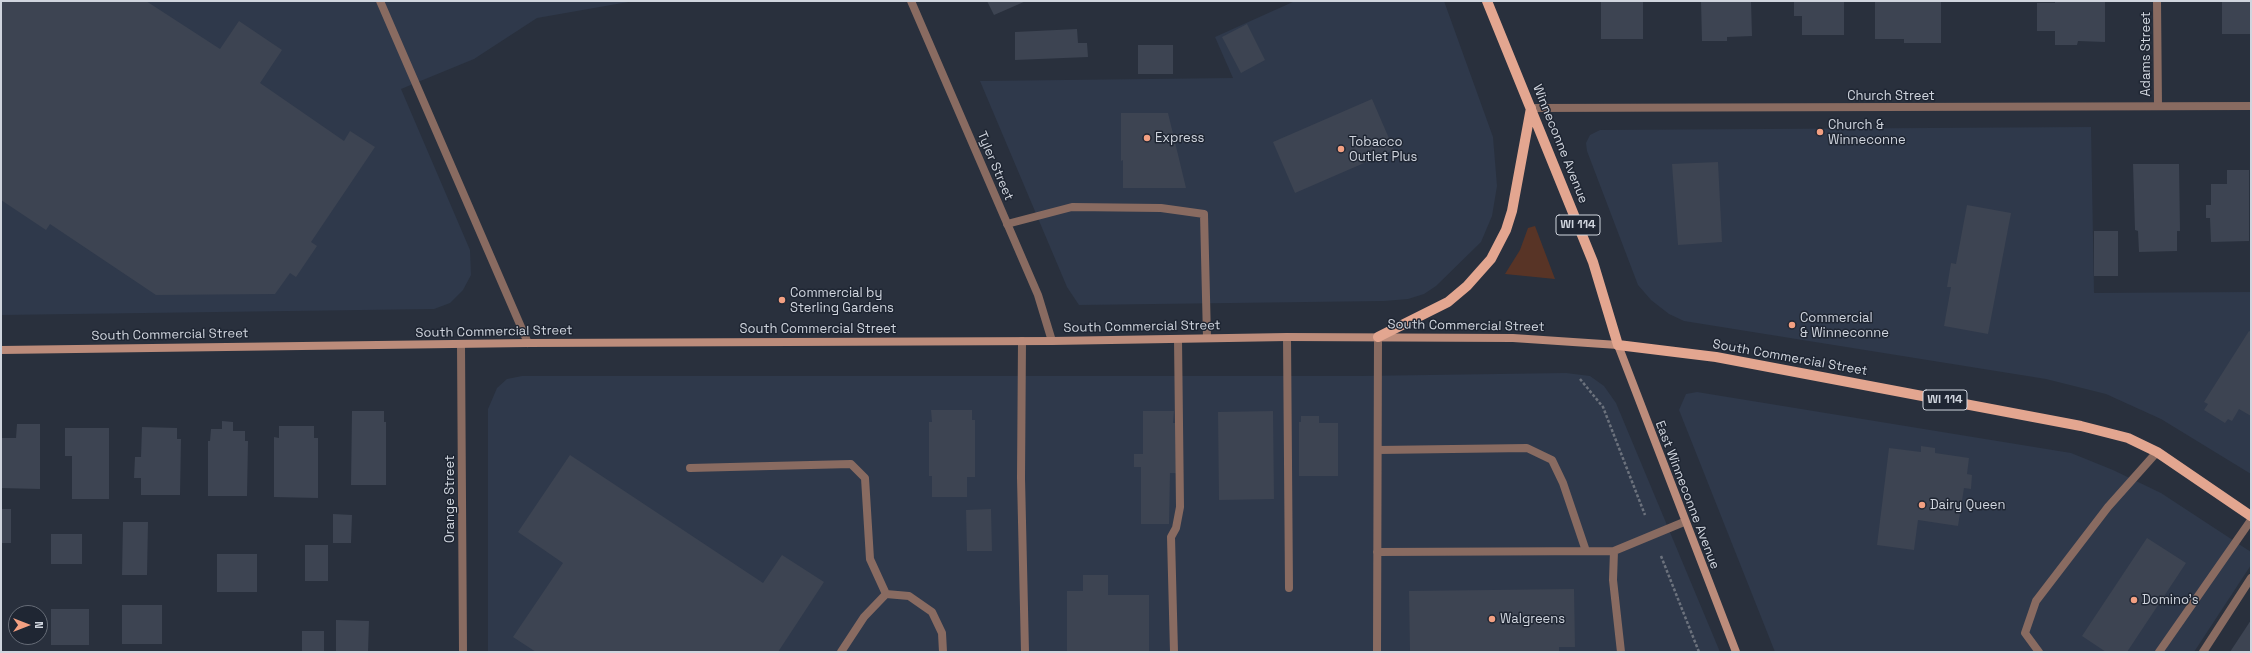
<!DOCTYPE html>
<style>
body{margin:0}
#map{position:relative;width:2252px;height:653px;overflow:hidden;background:#29303d;font-family:"Space Grotesk",sans-serif}
canvas{display:block}
.frame{position:absolute;inset:0;border:2px solid #d0d5de;pointer-events:none}
.north{position:absolute;left:8px;top:605px;width:40px;height:40px;box-sizing:border-box;background:#1f2633;border:1px solid #666c77;border-radius:50%;rotate:90deg;font-size:11px;font-weight:700;line-height:16px;text-align:center;color:#d0d5de}
.north::after{content:'';display:block;margin:auto;width:14px;height:18px;background:#f3a082;clip-path:polygon(50% 0,100% 100%,50% 72%,0 100%)}
</style>
<div id="map">
<canvas width="2252" height="653"></canvas>
<div class="frame"></div>
<div class="north">N</div>
</div>
<script>
const g = document.querySelector('canvas').getContext('2d');
g.lineJoin = 'round';
function fillPath(path, color) { g.fillStyle = color; g.fill(path, 'evenodd'); }
const toPath = rows => new Path2D(rows.map(r => 'M' + r).join(''));
function stroke(path, color, width, dash) { g.strokeStyle = color; g.lineWidth = width; g.lineCap = dash ? 'butt' : 'round'; g.setLineDash(dash || []); g.stroke(path); }
function drawText(font, color, halo, rows, align = 'center') {
  g.font = font + ' "Space Grotesk",sans-serif'; g.lineWidth = 3; g.setLineDash([]); g.textBaseline = 'middle'; g.strokeStyle = halo; g.fillStyle = color; for (const [text, x, y, turn = 0] of rows) {
    g.save(); g.translate(x, y); g.rotate((+turn || 0) * Math.PI / 180); g.textAlign = isNaN(turn) ? turn : align; if (halo) g.strokeText(text, 0, 0); g.fillText(text, 0, 0); g.restore();
  }
}
fillPath(toPath([
 [1,1,634,1,537,18,474,59,401,89,470,250,471,275,463,290,450,303,434,309,1,315],
 [1295,1,1444,1,1493,137,1497,186,1492,216,1481,242,1436,286,1424,294,1408,299,1384,301,1079,305,1067,287,980,81,1233,78,1215,37],
 [2091,127,2094,293,2251,292,2251,474,2161,419,2106,394,2046,379,1684,321,1669,314,1651,300,1638,285,1587,151,1586,143,1590,135,1600,130],
 [1566,373,1590,376,1604,386,1616,403,1720,652,488,652,488,409,497,388,507,379,522,376,1360,376],
 [1697,392,2071,453,2113,470,2161,493,2251,552,2251,565,2194,652,1775,652,1679,410,1686,394]
]), '#2f394b');
fillPath(toPath([
 [1535,226,1555,279,1505,274,1520,250,1528,228]
]), '#583426');
fillPath(toPath([
 [1,1,146,1,220,49,239,21,282,50,260,83,344,141,350,131,375,147,311,242,317,246,296,277,290,273,275,294,156,295,50,224,46,230,1,200],
 [987,1,1026,1,994,15],
 [1601,1,1643,1,1643,39,1601,39],
 [1701,1,1751,1,1752,36,1727,37,1727,41,1702,41],
 [1794,1,1844,1,1844,35,1802,35,1802,16,1794,16],
 [1875,1,1941,2,1941,43,1904,43,1904,39,1875,39],
 [2055,1,2105,1,2105,42,2078,41,2077,45,2055,45,2055,31,2037,31,2037,3,2055,3],
 [2222,1,2251,1,2251,34,2222,34],
 [1247,24,1265,60,1241,73,1222,37],
 [1077,29,1078,43,1087,43,1088,57,1015,60,1015,32],
 [1138,45,1173,45,1173,74,1138,74],
 [1372,99,1394,150,1295,193,1273,142],
 [1121,113,1168,113,1186,188,1123,188,1123,160,1121,161],
 [1718,162,1722,242,1678,245,1672,164],
 [2133,164,2179,164,2180,231,2177,231,2177,251,2139,252,2138,231,2135,230],
 [2227,170,2249,170,2249,241,2211,242,2210,218,2206,218,2206,205,2211,205,2211,184,2227,184],
 [1967,205,2011,213,1988,334,1944,326,1951,287,1947,287,1951,263,1956,264],
 [2094,231,2118,231,2118,276,2094,276],
 [2249,331,2251,332,2251,416,2239,409,2232,421,2228,419,2225,423,2204,410,2208,404,2204,402],
 [931,410,972,410,972,420,975,420,975,477,967,477,967,497,932,497,932,476,929,476,929,422,932,422],
 [352,411,384,411,384,422,386,422,386,485,351,485],
 [1143,411,1174,411,1173,423,1177,423,1176,473,1170,473,1169,524,1141,524,1141,467,1134,467,1134,454,1143,454],
 [1273,411,1274,499,1219,500,1218,412],
 [1301,416,1319,416,1319,423,1338,423,1338,476,1299,476,1299,422,1301,422],
 [222,421,233,422,233,431,245,431,245,441,248,441,247,496,208,496,208,441,210,441,211,429,222,429],
 [17,424,40,424,40,489,1,488,1,438,16,438],
 [279,426,314,426,314,438,318,438,318,498,274,497,274,437,279,438],
 [142,427,177,428,177,439,181,439,180,495,141,495,141,478,134,478,135,457,141,457],
 [65,428,109,428,109,499,72,499,72,456,65,456],
 [1921,446,1935,448,1935,453,1969,458,1967,474,1972,475,1971,489,1964,488,1958,526,1918,520,1914,550,1877,545,1889,448,1921,452],
 [570,455,763,583,782,555,824,582,778,652,536,652,513,637,563,563,518,532],
 [1,509,11,509,11,543,1,543],
 [991,509,992,551,967,551,966,510],
 [333,514,352,515,351,543,333,543],
 [123,522,148,522,147,575,122,575],
 [51,534,82,534,82,564,51,564],
 [2147,538,2186,563,2127,652,2106,652,2082,636],
 [305,545,328,545,328,581,305,581],
 [217,554,257,554,257,592,217,592],
 [1083,575,1108,575,1108,595,1149,595,1149,652,1067,652,1067,591,1083,591],
 [1574,589,1575,647,1559,647,1559,652,1410,652,1409,591],
 [122,605,162,605,162,644,122,644],
 [51,609,89,609,89,645,51,645],
 [336,620,369,621,368,652,336,652],
 [2251,620,2251,652,2230,652],
 [302,631,324,631,324,652,302,652]
]), '#3d4452');
stroke(toPath([
 [1580,379,1603,407,1645,515],
 [1661,556,1699,652]
]), '#6c727d', 2.5, [3, 2]);
stroke(toPath([
 [380,1,528,343],
 [1007,224,1072,207,1161,208,1204,214,1207,338],
 [1287,337,1289,588],
 [1022,341,1021,478,1025,652],
 [1378,450,1527,448,1552,460,1563,483,1586,551],
 [690,468,851,464,865,478,870,559,886,594],
 [1377,552,1614,551],
 [841,652,864,617,886,594,909,596,932,612,942,633,943,652],
 [1174,652,1171,537,1176,528,1180,507,1178,339],
 [1377,652,1378,337],
 [1621,652,1613,580,1614,551,1684,522],
 [2039,652,2025,633,2036,601,2108,507,2157,452],
 [2159,652,2251,520],
 [2203,652,2251,578]
]), '#896b61', 8);
stroke(toPath([
 [911,1,1038,295,1052,341],
 [2157,1,2158,106],
 [461,345,463,652]
]), '#896b61', 8);
stroke(toPath([
 [1531,108,2251,106]
]), '#896b61', 8);
stroke(toPath([
 [1,350,528,343,1052,341,1287,337,1513,338,1618,345,1736,652]
]), '#bc8c7b', 8);
stroke(toPath([
 [1487,1,1593,262,1618,345,1716,357,2081,426,2128,438,2157,452,2251,516],
 [1378,337,1448,302,1467,286,1491,259,1506,230,1512,211,1531,108]
]), '#e3a690', 10);
for (const [x, y, r, color] of [
 [1820,132,4,"#f3a082"],
 [1147,138,4,"#f3a082"],
 [1341,149,4,"#f3a082"],
 [782,300,4,"#f3a082"],
 [1792,325,4,"#f3a082"],
 [1922,505,4,"#f3a082"],
 [2134,600,4,"#f3a082"],
 [1492,619,4,"#f3a082"]
]) { const dot = new Path2D(); dot.arc(x, y, r, 0, 2 * Math.PI); g.fillStyle = color; g.fill(dot); stroke(dot, '#1f2633', 1.5); }
for (const [x, y, w] of [
 [1578,225,44],
 [1945,400,44]
]) { const box = new Path2D(); box.roundRect(x - w / 2, y - 10, w, 20, 3); g.fillStyle = '#1f2633'; g.fill(box); stroke(box, '#d0d5de', 1); }
drawText('bold 12px', '#d0d5de', null, [
 ["WI 114",1578,225],
 ["WI 114",1945,400]
]);
drawText('13px', '#d0d5de', '#1f2633', [
 ["Adams Street",2146,54,-90],
 ["Church Street",1891,96],
 ["Winneconne Avenue",1560,144,68],
 ["Tyler Street",995,166,67],
 ["South Commercial Street",1466,326,1],
 ["South Commercial Street",1142,327,-1],
 ["South Commercial Street",818,329],
 ["South Commercial Street",494,332,-1],
 ["South Commercial Street",170,335,-1],
 ["South Commercial Street",1790,358,10],
 ["East Winneconne Avenue",1687,495,69],
 ["Orange Street",450,499,-90]
]);
drawText('13px', '#d0d5de', '#1f2633', [
 ["Church &",1828,125],
 ["Winneconne",1828,140],
 ["Express",1155,138],
 ["Tobacco",1349,142],
 ["Outlet Plus",1349,157],
 ["Commercial by",790,293],
 ["Sterling Gardens",790,308],
 ["Commercial",1800,318],
 ["& Winneconne",1800,333],
 ["Dairy Queen",1930,505],
 ["Domino's",2142,600],
 ["Walgreens",1500,619]
], 'left');
</script>
